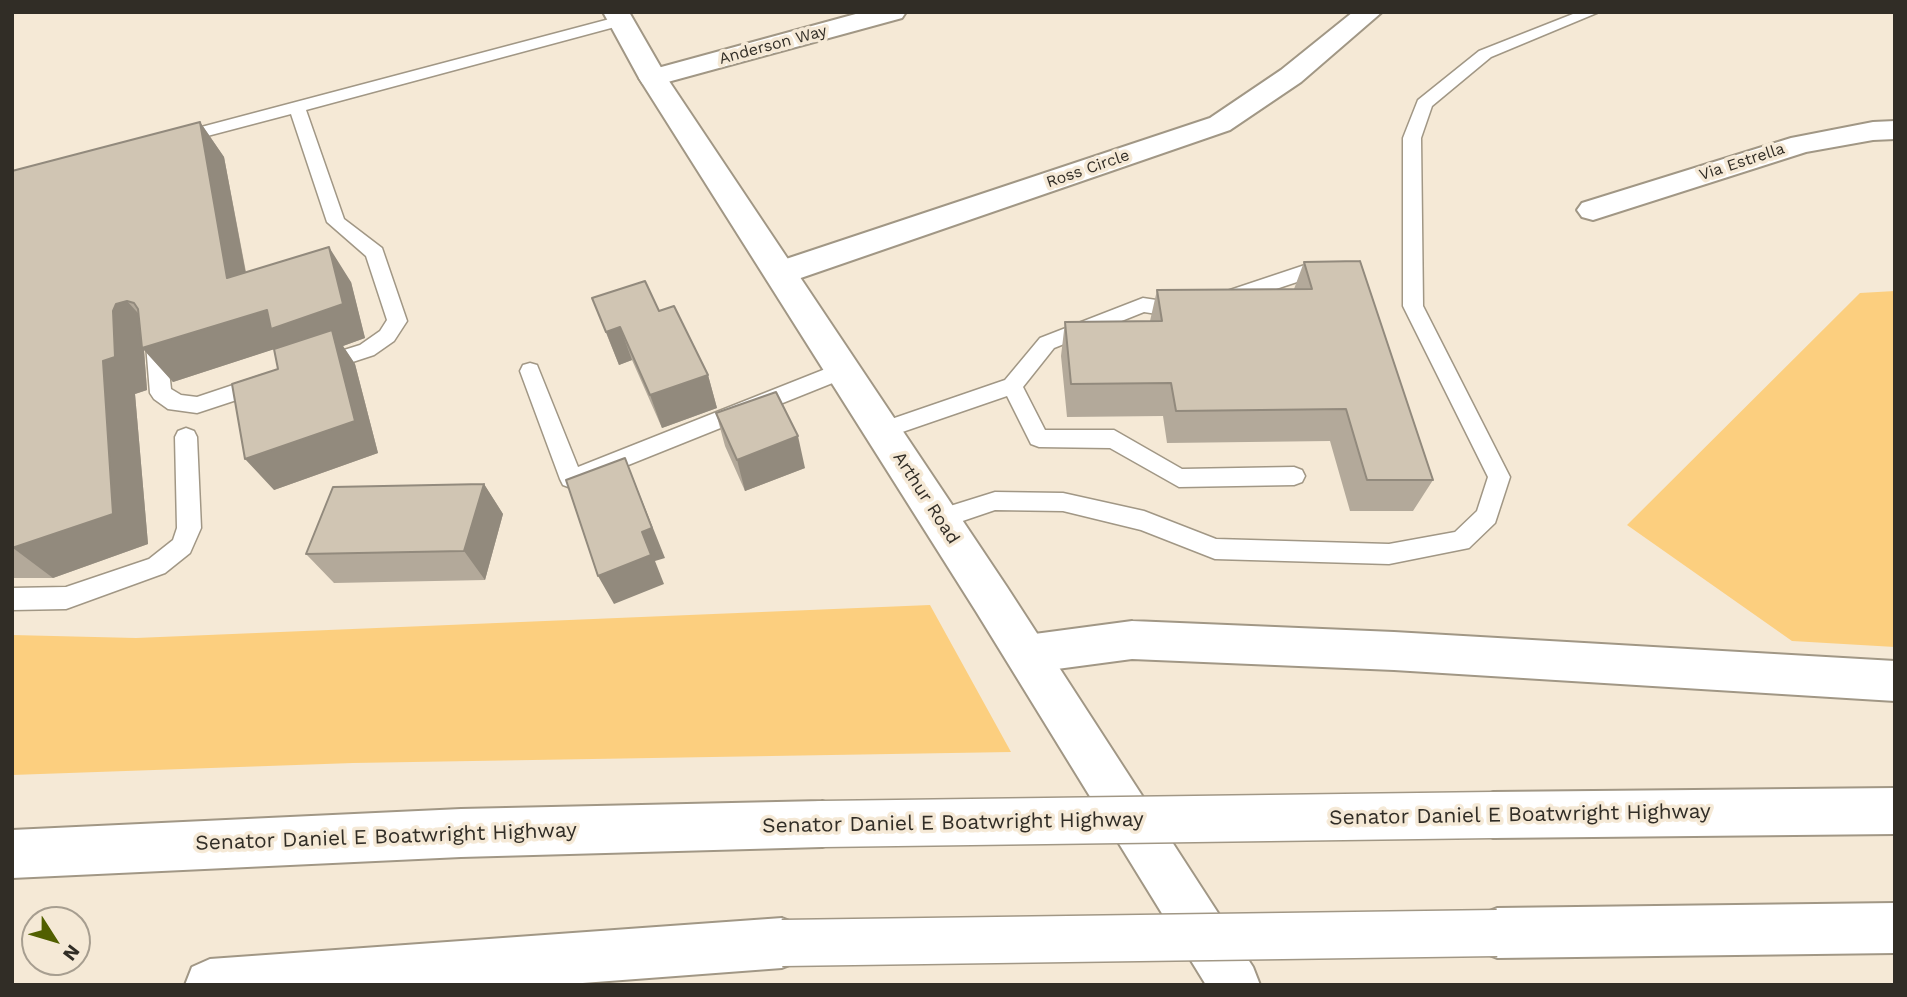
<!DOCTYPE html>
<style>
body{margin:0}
#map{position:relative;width:1907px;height:997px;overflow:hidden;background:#f5e9d6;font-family:"Work Sans",sans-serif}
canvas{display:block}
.frame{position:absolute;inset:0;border:14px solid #312d26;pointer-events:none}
.north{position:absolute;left:21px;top:906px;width:70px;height:70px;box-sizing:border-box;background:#f5e9d6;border:2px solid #a79e90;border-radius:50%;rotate:127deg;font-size:19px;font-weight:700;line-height:28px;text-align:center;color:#312d26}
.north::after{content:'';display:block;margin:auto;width:24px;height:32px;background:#515f00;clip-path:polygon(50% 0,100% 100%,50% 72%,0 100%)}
</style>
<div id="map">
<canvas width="1907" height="997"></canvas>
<div class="frame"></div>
<div class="north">N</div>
</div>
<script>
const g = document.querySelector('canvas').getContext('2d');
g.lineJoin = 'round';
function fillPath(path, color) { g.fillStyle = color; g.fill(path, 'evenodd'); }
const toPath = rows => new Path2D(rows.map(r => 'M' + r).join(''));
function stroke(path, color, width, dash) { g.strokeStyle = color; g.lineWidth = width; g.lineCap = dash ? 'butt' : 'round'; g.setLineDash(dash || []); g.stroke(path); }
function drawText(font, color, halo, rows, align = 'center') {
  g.font = font + ' "Work Sans",sans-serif'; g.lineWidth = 7; g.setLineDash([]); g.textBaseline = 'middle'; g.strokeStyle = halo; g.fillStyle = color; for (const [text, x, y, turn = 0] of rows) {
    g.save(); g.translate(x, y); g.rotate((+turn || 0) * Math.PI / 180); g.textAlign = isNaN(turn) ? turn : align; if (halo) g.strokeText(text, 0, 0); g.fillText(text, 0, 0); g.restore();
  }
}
fillPath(toPath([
 [1895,291,1895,647,1792,641,1627,525,1860,293],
 [930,605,1011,752,353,763,12,775,12,635,136,638]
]), '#fccf7f');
const lane = toPath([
 [1578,12,1599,12,1491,57,1432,106,1421,138,1423,306,1510,477,1495,523,1469,548,1389,564,1215,559,1141,530,1063,511,995,510,939,529,931,526,927,519,931,512,995,492,1063,493,1144,511,1216,539,1389,544,1455,532,1477,511,1488,477,1403,306,1403,138,1418,100,1479,51,1578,12],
 [621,16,629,21,626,24,306,110,344,219,382,248,407,321,394,341,374,355,319,373,312,370,309,365,312,360,360,345,380,331,387,320,366,256,327,222,291,114,177,144,171,143,168,139,171,135,621,16],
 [1311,263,1318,265,1321,270,1318,275,1225,306,1218,304,1215,299,1218,294,1311,263],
 [1143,298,1183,304,1190,306,1193,311,1190,316,1183,318,1144,312,1054,348,1023,387,1045,430,1114,430,1182,469,1294,467,1302,470,1305,476,1302,482,1294,485,1179,487,1110,448,1039,447,1031,444,1007,396,882,439,874,437,871,431,874,425,1005,380,1040,338,1143,298],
 [156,337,163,339,166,344,171,389,181,395,197,397,263,375,270,377,273,383,270,389,197,413,168,409,154,399,150,393,146,344,149,339,156,337],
 [843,362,850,364,853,370,850,376,571,488,563,485,560,479,520,371,523,365,530,363,537,365,578,467,843,362],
 [186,428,194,431,197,437,201,528,190,553,165,573,66,609,12,610,12,588,66,587,149,559,173,540,177,528,175,437,178,431,186,428]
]);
const street = toPath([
 [863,12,906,12,902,18,653,86,643,84,639,78,643,72,863,12],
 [1353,12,1382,12,1301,82,1230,130,792,281,780,284,768,281,764,273,768,265,1210,118,1281,70,1353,12],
 [1895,121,1895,139,1873,140,1806,152,1593,220,1582,217,1577,210,1582,203,1791,138,1873,122,1895,121]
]);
const secondary = toPath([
 [603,12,629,12,667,78,1007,587,1253,967,1260,985,1206,985,977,613,639,78,603,12]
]);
const highway = toPath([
 [1132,621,1394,632,1895,661,1895,701,1394,670,1132,659,1027,673,1012,668,1006,654,1012,640,1027,635,1132,621],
 [1895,788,1895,834,1493,838,1477,831,1470,815,1477,799,1493,792,1895,788],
 [822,801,839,807,845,824,839,841,822,847,461,857,12,878,12,830,461,809,822,801],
 [1895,903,1895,953,1497,958,1479,951,1472,933,1479,915,1497,908,1895,903],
 [782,918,800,925,807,943,800,961,782,968,556,985,185,985,192,967,210,959,782,918]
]);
stroke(lane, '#a19785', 3);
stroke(street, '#a19785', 4);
stroke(secondary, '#a19785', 4);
stroke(highway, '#a19785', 4);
fillPath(lane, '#fff');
fillPath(street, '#fff');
fillPath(secondary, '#fff');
fillPath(highway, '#fff');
const highwayBridge = toPath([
 [822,824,1493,815],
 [782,943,1497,933]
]);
stroke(highwayBridge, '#a19785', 49, []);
stroke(highwayBridge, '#fff', 46);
fillPath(toPath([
 [200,122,224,157,246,272,351,282,365,338,343,346,355,364,378,453,274,490,278,369,274,349,173,382,144,350,147,390,135,394,148,544,53,578,12,578,12,171],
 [1304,262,1433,480,1413,511,1350,511,1330,441,1167,443,1163,416,1067,417,1061,356,1065,322,1150,321,1157,290,1294,289],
 [592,298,659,311,708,375,717,408,662,428,632,360,619,365],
 [716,413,805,468,745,491,725,446],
 [484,484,503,514,485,580,334,583,306,554]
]), '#b3a99a');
fillPath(toPath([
 [200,122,224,157,253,312,227,278],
 [329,247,351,282,365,338,343,346,355,364,378,453,274,490,245,459,355,421,284,346,173,382,144,350,147,390,135,394,148,544,53,578,13,548,103,361,113,311,116,304,127,301,157,334],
 [620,327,632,360,619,365,606,332],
 [708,375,717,408,662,428,650,395],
 [798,436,805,468,745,491,737,460],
 [625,458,665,558,655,561,664,584,614,604,598,576,642,532],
 [484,484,503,514,485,580,464,551]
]), '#928a7d');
const building = toPath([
 [200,122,227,278,329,247,343,304,271,329,267,310,142,348,138,309,134,303,127,301,116,304,113,311,115,357,103,361,113,514,12,548,12,171,200,122],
 [1360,261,1433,480,1367,480,1346,409,1176,411,1171,383,1071,384,1065,322,1162,321,1157,290,1312,289,1304,262,1360,261],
 [645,281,659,311,674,306,708,375,650,395,620,327,606,332,592,298,645,281],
 [332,330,355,421,245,459,232,384,278,369,274,349,332,330],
 [776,392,798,436,737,460,716,413,776,392],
 [625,458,652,528,642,532,651,555,598,576,566,480,625,458],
 [484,484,464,551,306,554,333,487,484,484]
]);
fillPath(building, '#d0c5b3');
stroke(building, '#928a7d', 2);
drawText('16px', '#312d26', '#f5e9d6', [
 ["Anderson Way",773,45,-15],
 ["Via Estrella",1742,162,-18],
 ["Ross Circle",1088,169,-19]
]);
drawText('18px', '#312d26', '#f5e9d6', [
 ["Arthur Road",926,498,57]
]);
drawText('21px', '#312d26', '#f5e9d6', [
 ["Senator Daniel E Boatwright Highway",1520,815,-1],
 ["Senator Daniel E Boatwright Highway",953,823,-1],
 ["Senator Daniel E Boatwright Highway",386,837,-2]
]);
</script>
